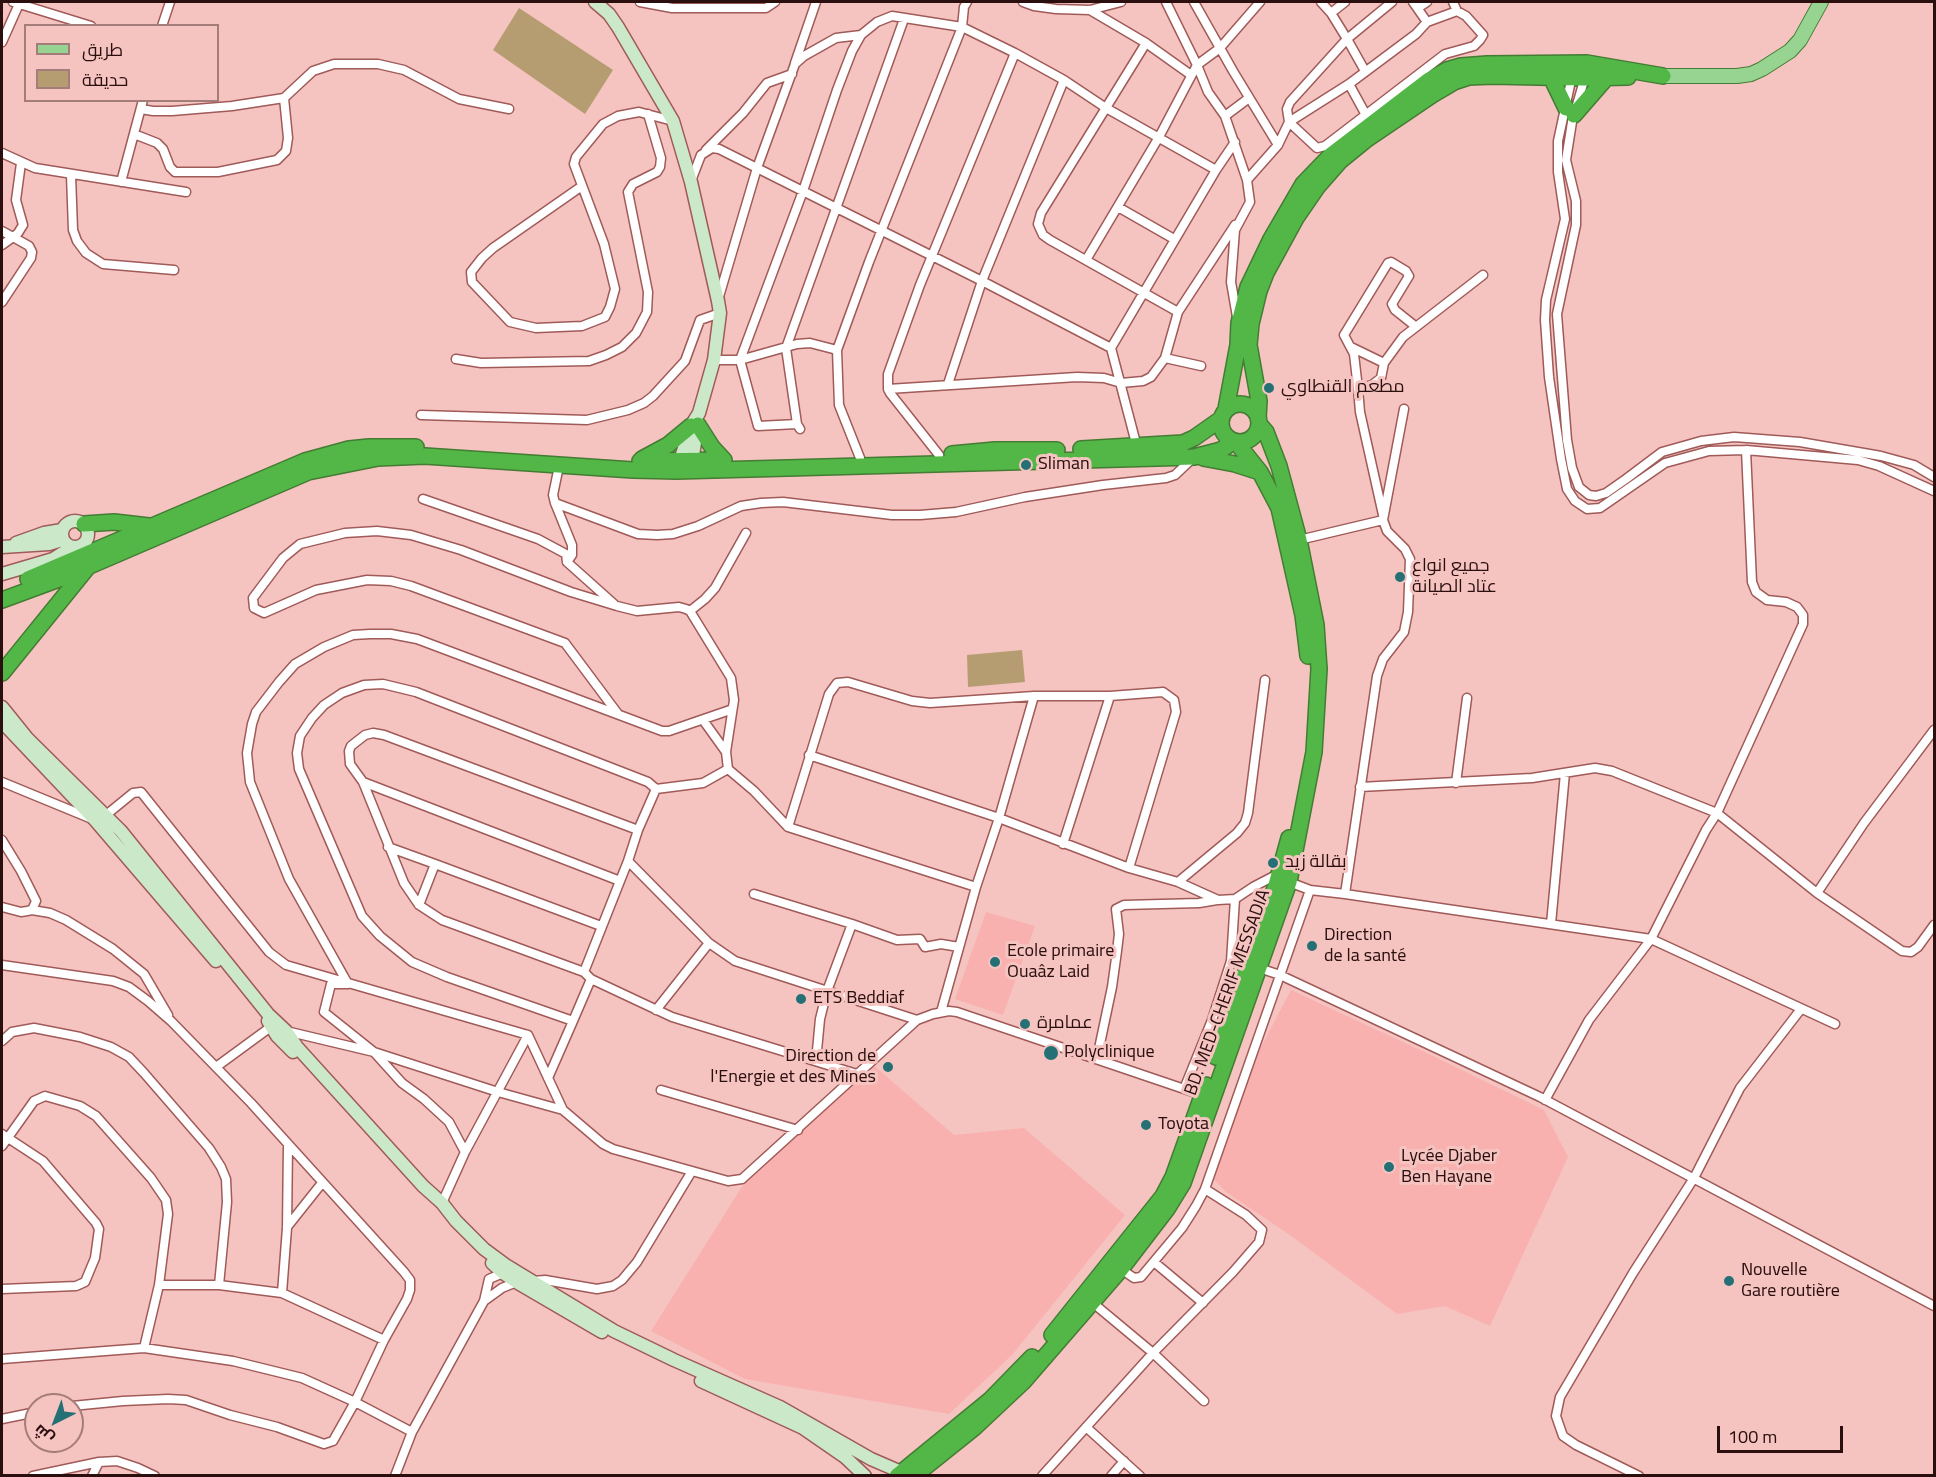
<!DOCTYPE html>
<meta charset="utf-8">
<style>
body{margin:0}
#map{position:relative;width:1936px;height:1477px;overflow:hidden;background:#f5c4c1;font-family:Georgia,Cairo,serif}
canvas{display:block}
.frame{position:absolute;inset:0;border:3px solid #2b0f0f;pointer-events:none}
.legend{position:absolute;left:24px;top:24px;width:195px;height:78px;box-sizing:border-box;background:#f5c4c1;border:2px solid #a47c7a;margin:0;padding:8px 10px;list-style:none;font-size:18px;color:#2b0f0f}
.legend li{display:flex;align-items:center;gap:12px;height:30px}
.legend b{width:30px;border:2px solid #a47c7a}
.north{position:absolute;left:24px;top:1393px;width:60px;height:60px;box-sizing:border-box;background:#f5c4c1;border:2px solid #a47c7a;border-radius:50%;rotate:222deg;font-size:16px;font-weight:700;line-height:24px;text-align:center;color:#2b0f0f}
.north::after{content:'';display:block;margin:auto;width:21px;height:27px;background:#257075;clip-path:polygon(50% 0,100% 100%,50% 72%,0 100%)}
.scale{position:absolute;left:1717px;top:1426px;width:126px;height:27px;box-sizing:border-box;border:3px solid #2b0f0f;border-top:0;padding-left:8px;font-size:18px;line-height:21px;white-space:nowrap;color:#2b0f0f;-webkit-text-stroke:4px #f5c4c1;paint-order:stroke}
</style>
<div id="map">
<canvas width="1936" height="1477"></canvas>
<div class="frame"></div>
<ul class="legend">
<li><b style="height:8px;background:#97d491"></b>طريق</li>
<li><b style="height:16px;background:#b69d71"></b>حديقة</li>
</ul>
<div class="north">ش</div>
<div class="scale">100 m</div>
</div>
<script>
const g = document.querySelector('canvas').getContext('2d');
g.lineJoin = 'round';
function fillPath(path, color) { g.fillStyle = color; g.fill(path, 'evenodd'); }
const toPath = rows => new Path2D(rows.map(r => 'M' + r).join(''));
function stroke(path, color, width, dash) { g.strokeStyle = color; g.lineWidth = width; g.lineCap = dash ? 'butt' : 'round'; g.setLineDash(dash || []); g.stroke(path); }
function drawText(font, color, halo, rows, align = 'center') {
  g.font = font + ' Georgia,Cairo,serif'; g.lineWidth = 6; g.setLineDash([]); g.textBaseline = 'middle'; g.strokeStyle = halo; g.fillStyle = color; for (const [text, x, y, turn = 0] of rows) {
    g.save(); g.translate(x, y); g.rotate((+turn || 0) * Math.PI / 180); g.textAlign = isNaN(turn) ? turn : align; if (halo) g.strokeText(text, 0, 0); g.fillText(text, 0, 0); g.restore();
  }
}
fillPath(toPath([
 [986,912,1035,926,1003,1015,955,999],
 [1291,990,1431,1055,1544,1110,1568,1157,1490,1326,1445,1306,1397,1314,1287,1233,1226,1192,1211,1176,1238,1091],
 [872,1064,954,1135,1024,1128,1125,1215,1012,1355,949,1414,745,1379,651,1331,745,1182]
]), '#f8b1ae');
fillPath(toPath([
 [519,8,613,70,585,114,493,50],
 [1022,650,1025,682,968,687,967,655]
]), '#b69d71');
const street = toPath([
 [13,2,91,26],
 [640,2,672,8,766,8,775,2],
 [1023,2,1034,6,1056,9,1090,10,1121,2],
 [1166,2,1197,65,1208,92,1225,116,1247,180,1250,202,1235,230,1231,282,1237,317],
 [1194,2,1233,71,1278,145],
 [1413,2,1427,22],
 [1453,2,1457,11],
 [1418,8,1427,2],
 [1090,10,1146,43,1191,75],
 [1331,13,1345,2],
 [162,26,170,2],
 [2,42,19,4],
 [1146,43,1041,213,1038,224,1043,235,1050,240,1178,312],
 [795,63,816,2],
 [1365,71,1347,39,1392,2],
 [1572,76,1558,141,1558,172,1565,219,1546,300,1545,320,1549,377,1561,459,1567,489,1575,501,1587,509,1600,508,1665,463,1709,451,1746,450,1858,460,1879,466,1934,491],
 [1585,77,1572,122,1566,160,1576,201,1576,225,1557,314,1567,440,1572,468,1579,487,1589,495,1596,496,1606,493,1626,479,1662,452,1701,441,1734,437,1800,442,1881,456,1914,465,1934,477],
 [1349,84,1366,115],
 [141,109,153,111,172,111,232,106,284,98],
 [1225,116,1249,98],
 [134,134,157,143,163,149,170,167,175,172,218,172,277,160,286,151,288,138,284,98,313,71,334,64,378,64,404,70,459,99,509,109],
 [706,150,743,113,767,83,792,74],
 [2,153,35,168,186,192],
 [71,175,73,230,77,241,86,253,103,264,174,270],
 [1247,180,1278,145,1289,122,1349,84,1416,34,1427,22,1457,11,1466,16,1483,35,1480,40,1474,46,1445,54,1325,146,1317,148,1289,122,1287,109,1290,102,1347,39,1331,13,1321,2],
 [691,181,701,155,712,148,719,149,982,281,1111,348,1137,447],
 [121,182,143,100],
 [582,186,493,248,482,258,471,272,472,282,510,322,536,328,582,326,605,317,610,307,615,289,604,244,574,164,576,157,603,124,618,116,639,112,673,121],
 [1118,207,1174,239],
 [2,231,13,237,18,233,23,225,16,200,21,163],
 [2,245,13,237,29,246,32,252,31,258,2,302],
 [1086,260,1159,137,1197,65,1220,48,1260,2],
 [718,300,757,168,795,64,804,56,836,38,861,35],
 [1351,347,1384,363],
 [1111,348,1216,170,1235,142],
 [1165,358,1178,312,1235,225],
 [456,359,481,363,589,361,606,355,622,347,636,333,647,312,648,292,628,192,633,184,657,172,660,167,661,158,648,114],
 [714,360,740,360,797,344,810,343,837,350],
 [948,384,982,281,1064,80],
 [888,389,1077,377,1104,378,1121,383,1143,381,1151,377,1165,358,1201,366],
 [1358,389,1354,354,1344,335,1388,263,1391,262,1406,271,1409,276,1392,304,1395,310,1415,326],
 [421,415,587,420,628,410,644,403,653,396,685,361,700,320,720,313],
 [797,424,758,426,740,360,803,191,837,90,852,51,861,35,877,22,892,16,962,27,1015,53,1064,80,1106,108,1216,170],
 [800,429,797,424,786,348,904,19],
 [939,455,890,393,888,389,888,374,920,285,1015,53],
 [860,458,839,405,837,350,869,262,962,27,964,7,967,2],
 [559,466,553,495,555,503,572,545,572,555,567,562],
 [423,499,538,539,566,554,567,562,614,604],
 [555,503,638,534,657,535,673,534,698,526,741,506,761,503,783,502,892,515,920,515,956,512,1025,497,1103,485,1166,478,1175,475,1194,457],
 [1383,515,1360,412,1358,389,1372,385,1381,378,1384,363,1403,337,1483,275],
 [1299,540,1383,520],
 [690,611,705,599,715,588,746,533],
 [618,714,565,643,411,586,391,581,367,580,316,590,264,613,254,608,253,598,283,558,300,544,345,533,377,531,411,535,461,550,571,592,617,606,637,611,679,607,686,609,690,611,731,678,734,700,726,752,728,769,754,791,788,827,976,887,999,818,1034,696],
 [703,720,726,752],
 [809,755,999,818,1129,868,1178,882,1218,900,1235,899,1253,887,1280,873],
 [728,769,703,783,656,789,638,830,628,861,709,943,735,961,917,1020],
 [2,782,92,819],
 [363,782,620,881,628,861],
 [1456,783,1467,698],
 [1360,787,1532,778,1595,768,1612,771,1717,813,1817,893,1902,951,1911,952,1918,947,1934,925],
 [106,815,133,793,141,792,269,952,286,965,528,1035,563,1110],
 [788,827,829,694,837,683,848,682,912,701,930,703,1034,696,1110,696,1163,692,1174,700,1176,712,1129,868],
 [2,840,21,871,36,901,32,910,27,911,21,912,2,907],
 [1063,844,1110,696],
 [388,847,435,864],
 [620,881,584,972,442,920,419,905,404,883,363,782,350,764,349,751,351,746,365,735,373,733,384,735,638,830],
 [1178,882,1237,833,1245,823,1248,813,1265,680],
 [1289,882,1310,890,1345,894,1377,676,1383,659,1404,632,1408,612,1410,559,1405,549,1387,531,1383,520,1404,409],
 [1817,893,1864,823,1934,730],
 [754,894,852,924,897,940,920,939,925,947,941,944,959,947],
 [1345,894,1651,939,1835,1024],
 [419,905,435,864,601,926],
 [32,910,50,913,66,920,113,949,144,974,168,1015],
 [1551,924,1565,773],
 [1231,961,1235,899],
 [2,965,113,981,129,987,148,1001,171,1021,251,1103,404,1272,410,1280,410,1290,407,1299,384,1340,282,1293,219,1285,159,1285],
 [584,972,591,979,672,1017,857,1074],
 [656,1010,709,943],
 [941,1012,976,887],
 [573,1021,591,979],
 [286,1031,374,1052,498,1092,563,1110,603,1144,613,1149,692,1171],
 [2,1041,12,1032,34,1028,80,1037,111,1047,129,1057,144,1073,209,1148,221,1167,226,1179,227,1202,219,1285],
 [1097,1058,1112,987,1117,951,1119,934,1116,909,1124,905,1199,903,1217,900],
 [816,1061,820,1019,827,991,852,924],
 [216,1067,272,1026],
 [548,1078,573,1021,447,977,412,962,380,936,362,916,299,769,297,753,300,736,312,718,324,705,342,693,364,685,383,684,416,692,648,782,656,789],
 [1184,1089,1212,1020,1231,961,1247,964,1280,975,1540,1097,1934,1306],
 [661,1090,798,1130],
 [1545,1100,1589,1020,1651,939,1706,830,1717,813,1803,624,1803,615,1797,607,1786,602,1767,600,1756,592,1752,582,1746,450],
 [2,1134,43,1161,96,1223,99,1229,95,1258,85,1282,76,1286,2,1289],
 [2,1146,34,1101,45,1096,80,1106,96,1116,151,1178,166,1200,168,1214,159,1285,144,1348],
 [465,1152,449,1122,424,1099,402,1083,374,1052,324,1012,331,984,348,984,289,879,250,782,247,753,252,724,256,712,279,682,295,664,324,647,353,635,370,634,391,634,417,639,662,731,669,731,730,710],
 [442,1203,465,1152,528,1035],
 [287,1227,322,1183],
 [1154,1262,1203,1303],
 [1121,1269,1134,1278,1141,1277,1182,1228,1196,1206,1205,1189,1310,890],
 [533,1281,545,1280,597,1289,613,1286,622,1280,637,1262,692,1171,728,1181,742,1179,917,1020,933,1014,949,1011,957,1012,1202,1095],
 [282,1293,287,1228,288,1145],
 [484,1301,502,1288,519,1281],
 [1093,1303,1153,1353,1204,1401],
 [2,1359,144,1348,233,1361,302,1378,355,1402,412,1432,484,1301,489,1279,503,1273,505,1270],
 [72,1406,123,1401,168,1399,186,1400,230,1415,277,1427,324,1444,333,1441,355,1402,384,1340],
 [2,1419,36,1412],
 [1086,1427,1140,1476],
 [33,1476,99,1462],
 [92,1476,99,1462,117,1461,138,1468,155,1476],
 [395,1476,412,1432],
 [1042,1476,1153,1353,1233,1272,1259,1242,1262,1230,1246,1215,1205,1189],
 [1111,1476,1124,1461],
 [1639,1476,1576,1445,1563,1436,1556,1416,1560,1397,1633,1273,1694,1178,1740,1088,1801,1009]
]);
const secondary = toPath([
 [595,2,609,14,618,27,673,121,691,182,718,301,720,313,714,360,699,413,691,426,678,467],
 [691,468,698,423],
 '62 534a13 13 0 1 1 26 0a13 13 0 1 1-26 0Z',
 [16,543,44,533,62,530],
 [2,547,49,544,62,540],
 [2,574,53,559,72,547],
 [2,707,27,738,121,831,268,1014,286,1031,297,1047,423,1186,442,1203,456,1221,484,1249,507,1266,614,1331,674,1360,780,1407,871,1459,901,1472],
 [2,722,95,820,216,961],
 [268,1021,277,1036,293,1052],
 [492,1263,503,1273,518,1283,602,1332],
 [701,1381,803,1428,845,1457,865,1476]
]);
const primary = toPath([
 [1663,76,1737,76,1751,74,1762,69,1790,51,1800,40,1821,2]
]);
const highway = toPath([
 [1551,77,1566,108],
 [1574,115,1607,77],
 '1221 423a19 19 0 1 1 38 0a19 19 0 1 1-38 0Z',
 [1226,409,1238,345,1239,323,1248,287,1271,239,1303,184,1331,155,1429,80,1447,70,1461,66,1487,64,1587,63,1663,76],
 [1258,418,1259,401,1249,345,1251,324,1259,291,1266,273,1296,218,1318,186,1340,161,1367,139,1432,95,1454,82,1469,77,1492,76,1584,78,1628,77],
 [698,425,712,447,724,460],
 [1236,442,1260,472,1279,508,1303,615,1308,656],
 [1081,449,1183,443,1194,438,1221,419],
 [952,454,995,450,1057,450],
 [1203,458,1235,464,1260,472],
 [642,459,668,445,691,426],
 [640,461,724,460],
 [84,524,114,522,149,526],
 [28,579,305,461,349,449,369,447,416,447],
 [2,600,59,579,308,472,378,458,425,456,633,470,677,471,1194,457,1221,450,1234,441],
 [2,673,87,568],
 [1216,1057,1276,885,1289,838],
 [1052,1335,1163,1196,1173,1177,1206,1085],
 [897,1476,990,1400,1032,1357],
 [914,1476,974,1428,1023,1382,1121,1269,1167,1209,1183,1183,1289,882,1314,752,1319,669,1316,625,1299,540,1279,466,1266,432,1259,424]
]);
stroke(street, '#a05a58', 11);
stroke(secondary, '#a05a58', 15);
stroke(primary, '#447c33', 16);
stroke(highway, '#447c33', 18);
stroke(street, '#fff', 8);
stroke(secondary, '#cbe9c8', 12);
stroke(primary, '#97d491', 14);
stroke(highway, '#52b747', 15);
for (const [x, y, r, color] of [
 [1269,388,6,"#257075"],
 [1026,465,6,"#257075"],
 [1400,577,6,"#257075"],
 [1273,863,6,"#257075"],
 [1312,946,6,"#257075"],
 [995,962,6,"#257075"],
 [801,999,6,"#257075"],
 [1025,1024,6,"#257075"],
 [1051,1053,8,"#257075"],
 [888,1067,6,"#257075"],
 [1146,1125,6,"#257075"],
 [1389,1167,6,"#257075"],
 [1729,1281,6,"#257075"]
]) { const dot = new Path2D(); dot.arc(x, y, r, 0, 2 * Math.PI); g.fillStyle = color; g.fill(dot); stroke(dot, '#f5c4c1', 2); }
drawText('18px', '#2b0f0f', '#f5c4c1', [
 ["مطعم القنطاوي",1281,388],
 ["Sliman",1038,465],
 ["جميع انواع",1412,567],
 ["عتاد الصيانة",1412,588],
 ["بقالة زيد",1285,863],
 ["Direction",1324,936],
 ["de la santé",1324,957],
 ["Ecole primaire",1007,952],
 ["Ouaâz Laid",1007,973],
 ["ETS Beddiaf",813,999],
 ["عمامرة",1037,1024],
 ["Polyclinique",1064,1053],
 ["Direction de",876,1057,"right"],
 ["l'Energie et des Mines",876,1078,"right"],
 ["Toyota",1158,1125],
 ["Lycée Djaber",1401,1157],
 ["Ben Hayane",1401,1178],
 ["Nouvelle",1741,1271],
 ["Gare routière",1741,1292]
], 'left');
drawText('18px', '#2b0f0f', '#f5c4c1', [
 ["BD. MED-CHERIF MESSADIA",1229,993,-70]
]);
</script>
